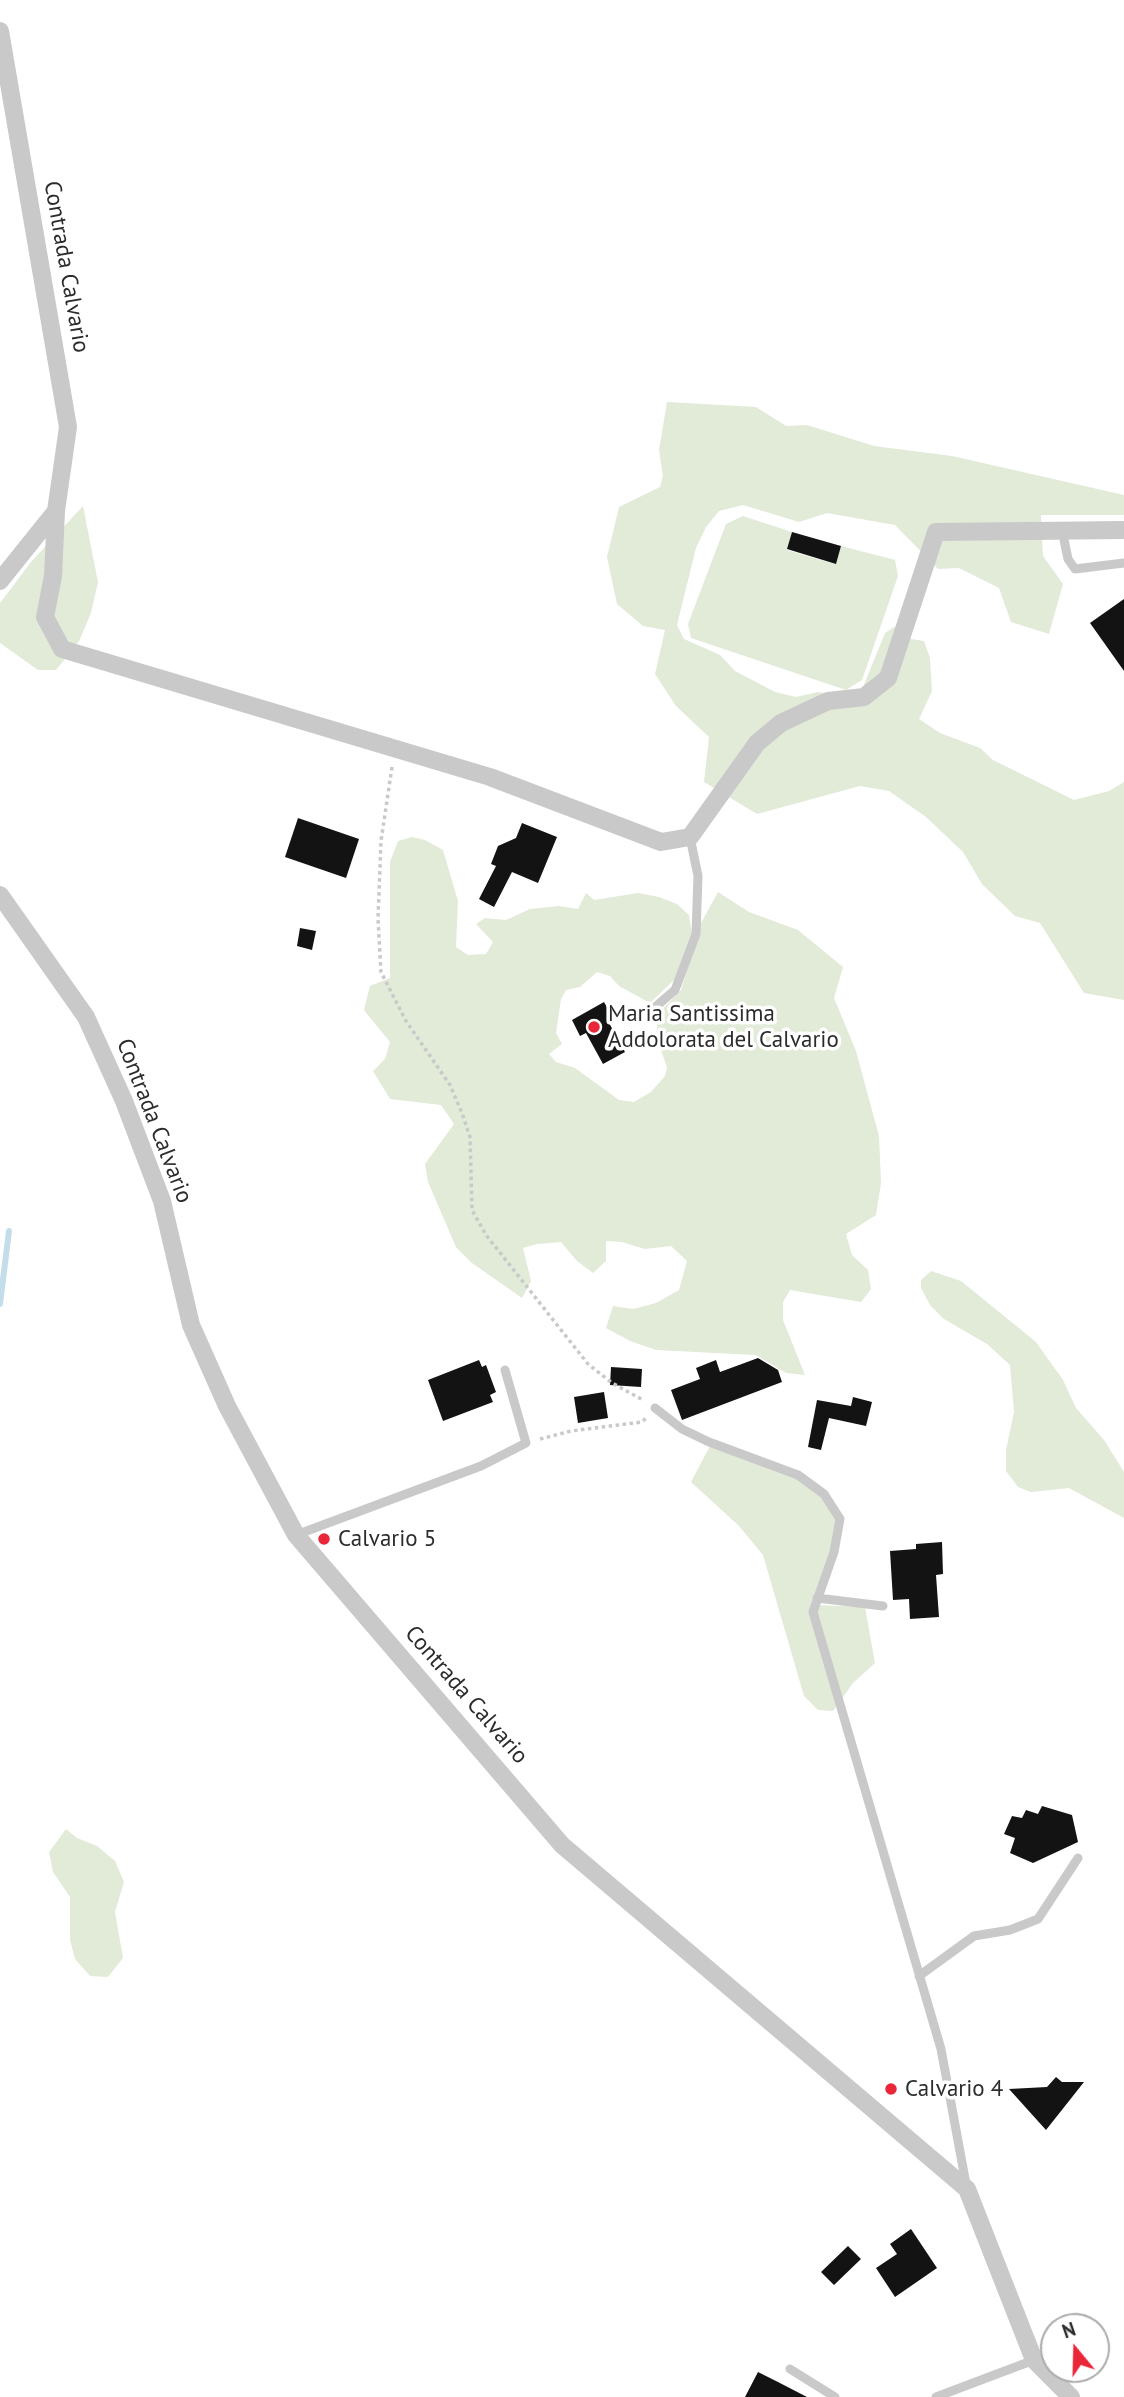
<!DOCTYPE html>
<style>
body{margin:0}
#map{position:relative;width:1124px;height:2397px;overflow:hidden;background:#fff;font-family:"PT Sans",sans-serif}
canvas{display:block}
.north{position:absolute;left:1040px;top:2313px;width:70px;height:70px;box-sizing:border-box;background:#fff;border:2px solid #ababab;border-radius:50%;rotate:341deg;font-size:19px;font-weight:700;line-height:28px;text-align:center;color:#2c2c2c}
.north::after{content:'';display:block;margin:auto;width:24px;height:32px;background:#ea2639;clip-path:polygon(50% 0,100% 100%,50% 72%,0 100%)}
</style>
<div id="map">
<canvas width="1124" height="2397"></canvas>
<div class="north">N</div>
</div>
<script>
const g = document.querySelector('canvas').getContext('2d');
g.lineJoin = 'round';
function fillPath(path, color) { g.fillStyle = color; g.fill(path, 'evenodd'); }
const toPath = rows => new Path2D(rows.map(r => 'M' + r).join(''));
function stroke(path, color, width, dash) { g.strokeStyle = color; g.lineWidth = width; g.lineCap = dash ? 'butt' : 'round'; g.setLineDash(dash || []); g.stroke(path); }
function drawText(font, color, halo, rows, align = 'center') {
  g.font = font + ' "PT Sans",sans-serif'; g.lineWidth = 7; g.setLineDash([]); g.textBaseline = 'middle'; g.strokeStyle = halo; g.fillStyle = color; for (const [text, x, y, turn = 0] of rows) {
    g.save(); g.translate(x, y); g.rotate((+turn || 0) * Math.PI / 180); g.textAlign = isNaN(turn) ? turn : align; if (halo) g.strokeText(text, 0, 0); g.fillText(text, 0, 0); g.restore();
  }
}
fillPath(toPath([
 [667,402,756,407,786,426,807,425,874,446,952,456,1124,495,1124,515,1041,515,1043,556,1063,584,1049,634,1011,622,999,588,959,568,938,569,895,525,827,513,799,522,743,505,719,511,706,527,696,548,677,625,684,639,720,655,735,671,775,692,796,697,818,692,847,697,863,687,885,633,894,627,911,639,924,641,930,658,932,691,919,719,940,733,980,748,993,760,1074,800,1109,791,1124,782,1124,1000,1084,993,1040,923,1015,916,982,884,963,852,926,817,889,791,860,786,757,814,704,782,709,737,676,706,655,674,665,630,643,626,617,604,607,557,619,507,660,487,663,476,659,450],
 [83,506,98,582,91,613,79,641,56,670,38,670,0,643,0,603,31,562],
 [743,516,792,532,787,550,835,564,841,546,895,560,898,576,862,680,846,690,691,638,688,624,726,524],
 [412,837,425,840,443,850,458,901,456,947,468,955,486,954,493,942,476,924,485,918,506,920,530,909,559,906,578,909,586,893,594,900,638,893,659,897,677,904,689,915,692,935,675,979,650,1003,619,986,610,976,597,972,580,987,566,990,561,999,556,1033,562,1044,549,1054,556,1062,575,1068,619,1100,634,1102,651,1092,665,1076,667,1067,657,1039,657,1015,681,990,700,925,718,892,749,912,798,930,843,967,834,998,856,1051,879,1136,881,1183,876,1215,846,1234,852,1255,868,1270,871,1289,861,1302,790,1290,783,1302,783,1320,805,1375,786,1373,756,1355,656,1350,630,1341,606,1328,613,1306,633,1309,656,1303,679,1290,687,1261,671,1246,645,1249,622,1242,606,1241,606,1261,593,1273,577,1261,561,1242,537,1244,523,1248,531,1281,522,1298,472,1263,456,1247,428,1182,425,1164,454,1124,441,1105,390,1099,373,1071,385,1059,390,1042,364,1010,370,986,390,978,390,862,398,841],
 [931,1271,961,1281,1036,1342,1063,1380,1076,1408,1104,1440,1124,1472,1124,1518,1069,1488,1031,1492,1018,1487,1006,1471,1006,1450,1014,1412,1010,1365,987,1344,944,1319,930,1305,921,1288,921,1280],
 [710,1446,792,1476,823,1497,835,1513,836,1534,813,1605,865,1607,875,1663,853,1683,833,1711,818,1710,804,1696,763,1555,739,1526,691,1482],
 [66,1829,77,1838,97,1846,115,1861,124,1882,115,1912,123,1958,108,1977,90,1976,75,1959,70,1940,70,1897,53,1872,49,1852]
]), '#e2ead8');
stroke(toPath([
 [0,1304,9,1231]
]), '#c3ddeb', 6);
fillPath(toPath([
 [792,532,841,546,836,564,787,549],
 [1124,599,1124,671,1090,623],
 [298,818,359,839,346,878,285,857],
 [522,823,557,837,538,883,512,872,494,907,479,899,496,866,491,864,498,846,516,838],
 [300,928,316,931,312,950,297,946],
 [604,1002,613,1018,608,1021,625,1052,603,1064,586,1033,580,1036,572,1020],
 [758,1358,778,1370,782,1382,682,1420,671,1390,700,1379,696,1368,716,1360,720,1372],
 [479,1360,482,1367,486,1365,496,1392,490,1395,493,1402,443,1421,428,1380],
 [611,1367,642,1369,641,1387,610,1385],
 [604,1392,608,1418,578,1423,574,1397],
 [853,1397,872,1402,866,1426,829,1418,821,1450,808,1447,817,1400,851,1406],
 [942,1542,943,1574,936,1575,939,1617,910,1619,909,1599,893,1600,890,1551,916,1549,916,1544],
 [1042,1806,1072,1815,1078,1842,1033,1863,1010,1853,1015,1838,1004,1834,1012,1816,1022,1818,1026,1810,1038,1814],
 [1056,2077,1062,2082,1084,2082,1046,2130,1009,2089,1047,2087],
 [911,2229,937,2268,895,2297,876,2268,897,2254,890,2244],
 [848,2246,861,2259,834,2285,821,2272],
 [758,2372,776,2381,807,2397,745,2397]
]), '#131313');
stroke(toPath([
 [392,767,381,841,378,919,381,972,406,1021,450,1085,462,1113,470,1137,472,1210,486,1235,588,1364,612,1383,643,1400],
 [540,1439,571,1431,642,1422,647,1417]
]), '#c9c9c9', 3.5, [3.5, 3.5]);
stroke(toPath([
 [1062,530,1068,559,1075,569,1124,563],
 [653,1009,675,990,696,934,698,876,690,837],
 [655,1408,682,1429,709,1442,798,1475,824,1494,840,1519,834,1552,813,1612,941,2049,966,2184],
 [296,1535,481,1466,526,1443,505,1370],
 [817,1598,883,1606],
 [919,1976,974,1936,1010,1930,1038,1919,1078,1858],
 [790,2369,835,2397],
 [936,2397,1034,2360]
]), '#c9c9c9', 9);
stroke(toPath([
 [0,31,68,427,56,511,0,581],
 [56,511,53,576,45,617,62,649,490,777,661,842,690,837,757,743,781,723,828,701,864,697,888,678,936,532,1124,530],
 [0,895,86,1017,124,1101,162,1201,191,1325,227,1406,296,1535,562,1845,967,2189,1034,2360,1071,2397]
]), '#c9c9c9', 18);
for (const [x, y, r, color] of [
 [594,1027,7,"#ea2639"],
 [324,1539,7,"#ea2639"],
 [891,2089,7,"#ea2639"]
]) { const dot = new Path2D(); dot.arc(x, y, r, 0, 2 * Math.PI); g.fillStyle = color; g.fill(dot); stroke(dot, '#fff', 2.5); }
drawText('23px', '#2c2c2c', '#fff', [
 ["Contrada Calvario",66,267,80],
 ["Contrada Calvario",154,1121,69],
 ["Contrada Calvario",466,1695,49]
]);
drawText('23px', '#2c2c2c', '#fff', [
 ["Maria Santissima",608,1014],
 ["Addolorata del Calvario",608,1040],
 ["Calvario 5",338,1539],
 ["Calvario 4",905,2089]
], 'left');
</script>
